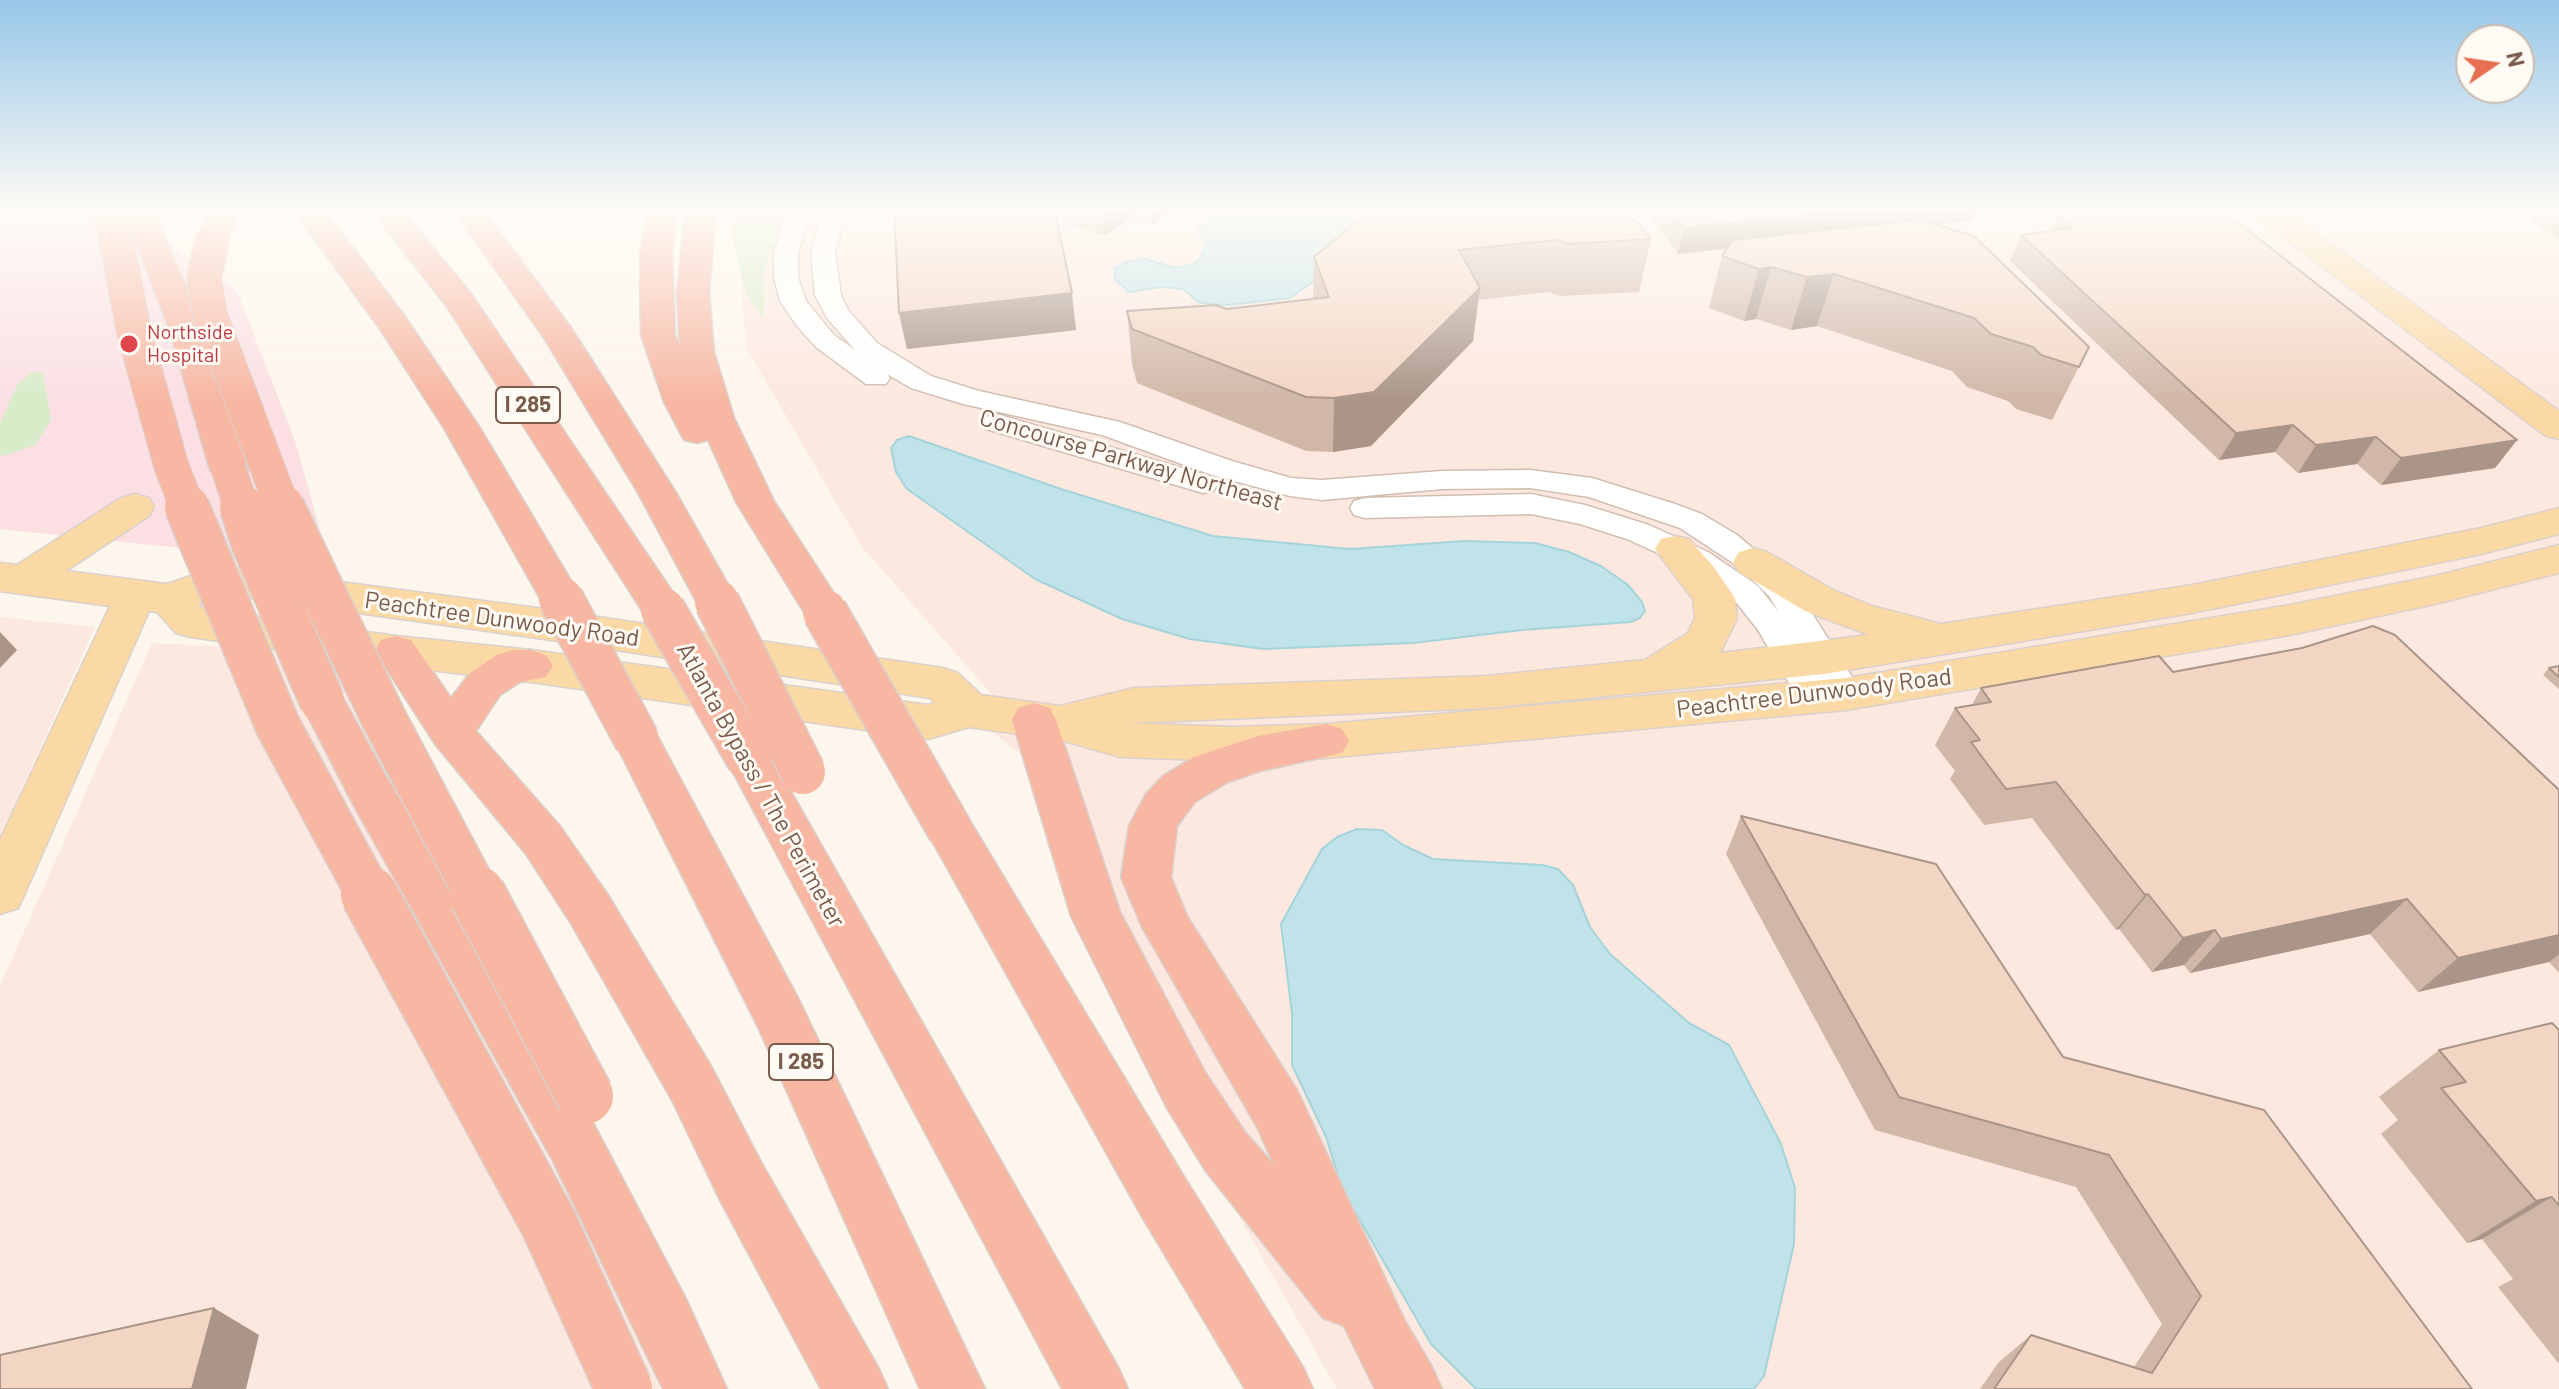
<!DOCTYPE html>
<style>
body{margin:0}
#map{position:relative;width:2559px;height:1389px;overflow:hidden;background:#fdf6ec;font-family:Barlow,sans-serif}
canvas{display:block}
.north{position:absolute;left:2455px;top:24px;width:80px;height:80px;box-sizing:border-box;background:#fffaf3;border:2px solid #cabbb1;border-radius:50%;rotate:77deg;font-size:22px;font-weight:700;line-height:32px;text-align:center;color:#7a5c4d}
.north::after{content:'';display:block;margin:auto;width:28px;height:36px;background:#e76f51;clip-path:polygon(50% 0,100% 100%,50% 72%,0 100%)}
</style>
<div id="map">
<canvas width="2559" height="1389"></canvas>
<div class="north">N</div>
</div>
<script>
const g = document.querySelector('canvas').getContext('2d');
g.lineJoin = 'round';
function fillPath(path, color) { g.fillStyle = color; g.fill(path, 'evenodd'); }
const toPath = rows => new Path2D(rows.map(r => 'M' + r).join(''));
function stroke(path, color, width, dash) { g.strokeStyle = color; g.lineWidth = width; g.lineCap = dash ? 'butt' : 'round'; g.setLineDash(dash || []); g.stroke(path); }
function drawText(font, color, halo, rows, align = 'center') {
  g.font = font + ' Barlow,sans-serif'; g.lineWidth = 6; g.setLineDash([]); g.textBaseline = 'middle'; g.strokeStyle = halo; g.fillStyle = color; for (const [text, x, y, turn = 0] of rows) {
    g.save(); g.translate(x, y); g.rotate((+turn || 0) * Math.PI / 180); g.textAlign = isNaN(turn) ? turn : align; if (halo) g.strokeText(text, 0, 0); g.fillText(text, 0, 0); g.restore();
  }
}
fillPath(toPath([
 [746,207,2559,207,2559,1389,1337,1389,1221,1185,1037,767,987,728,994,697,862,547,746,347,738,247],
 [0,617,95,627,0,837],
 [152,643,339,653,399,798,576,1159,660,1389,0,1389,0,986]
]), '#fde8e0');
fillPath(toPath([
 [0,207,119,207,237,291,296,444,331,570,270,565,172,547,0,529]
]), '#fbdfe3');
fillPath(toPath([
 [729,207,786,207,764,276,763,319,746,294,727,214],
 [43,372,51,420,35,445,3,456,0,454,0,424,17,385,31,373]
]), '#d8ecc9');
const water = toPath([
 [1222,207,1391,207,1338,264,1290,298,1229,305,1210,304,1198,302,1183,289,1162,287,1129,292,1115,279,1115,268,1128,261,1145,259,1176,268,1197,263,1207,245,1197,228,1216,215,1222,207],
 [909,436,1061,489,1213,536,1350,549,1464,541,1535,543,1569,552,1601,566,1628,585,1642,602,1645,611,1640,618,1631,622,1522,630,1413,643,1263,649,1190,639,1122,619,1035,579,907,489,896,472,891,448,897,440,909,436],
 [1357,829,1382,830,1403,845,1433,859,1542,865,1558,869,1573,885,1590,927,1610,954,1689,1023,1729,1045,1781,1144,1795,1188,1794,1244,1764,1376,1754,1389,1476,1389,1431,1344,1343,1191,1326,1137,1292,1065,1292,1014,1281,924,1322,849,1337,837,1357,829]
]);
fillPath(water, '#bfe3e8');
stroke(water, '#a5d3da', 2);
const minor = toPath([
 [787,207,811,207,798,254,798,278,806,301,834,335,855,350,827,318,815,295,811,253,823,207,847,207,835,253,841,295,848,310,877,343,931,376,979,391,1120,422,1232,461,1291,478,1322,480,1442,471,1530,470,1592,478,1675,504,1702,514,1737,535,1791,580,1863,694,1858,703,1846,707,1832,699,1827,707,1815,711,1803,707,1758,630,1736,602,1686,566,1627,539,1580,524,1531,514,1365,518,1354,515,1350,508,1354,501,1365,498,1531,494,1585,505,1649,525,1708,552,1758,586,1778,611,1769,596,1742,569,1680,528,1589,497,1530,488,1442,489,1322,500,1290,496,1212,475,1102,435,963,404,911,388,887,374,890,378,886,384,866,384,816,347,797,326,780,301,774,278,774,254,787,207],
 [996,414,1213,477,1218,484,1213,491,1203,493,986,429,982,423,986,417,996,414]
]);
const major = toPath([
 [2247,207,2281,207,2559,411,2559,439,2546,436,2251,213,2247,207],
 [135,494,149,498,154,507,149,516,66,571,167,584,220,566,544,609,943,668,958,673,981,695,1060,706,1134,688,1487,676,1645,660,1688,633,1695,618,1693,599,1655,549,1661,539,1675,536,1689,539,1713,566,1735,598,1737,618,1720,653,1869,635,1805,611,1739,572,1733,562,1739,552,1753,548,1767,552,1835,591,1872,606,1941,624,2192,585,2481,528,2559,508,2559,534,2481,554,2192,613,1824,674,1487,708,1128,723,1233,727,1326,724,1846,678,2290,605,2435,576,2559,545,2559,573,2435,604,2290,635,1846,710,1326,758,1233,761,1120,757,1061,740,969,727,928,739,531,682,396,666,191,637,176,633,157,612,149,611,25,893,18,908,0,914,0,840,110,606,0,591,0,563,17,565,121,498,135,494],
 [223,594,544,639,930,698,935,703,928,705,531,650,396,636,203,609,198,604,223,594]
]);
const highway = toPath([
 [122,207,152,207,203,328,248,470,242,478,229,482,216,478,210,470,169,328,122,207],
 [213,207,243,207,223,247,212,249,201,247,196,240,213,207],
 [291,207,322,207,404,315,480,428,582,599,576,609,561,613,546,609,444,428,378,326,291,207],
 [369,207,400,207,472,295,678,600,684,610,678,620,663,625,648,620,447,307,369,207],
 [451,207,481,207,572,329,675,491,738,602,732,612,717,616,702,612,637,491,544,338,451,207],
 [649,207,679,207,672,254,675,335,680,347,677,293,686,207,716,207,709,293,714,352,734,418,774,501,846,612,840,622,825,627,810,622,736,502,708,440,697,443,684,440,664,402,641,335,640,254,649,207],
 [396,636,411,640,451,698,470,673,497,655,512,650,531,650,546,655,553,666,546,677,520,682,500,695,476,731,560,826,608,895,711,1066,761,1162,878,1367,888,1389,821,1389,721,1202,673,1102,572,925,526,854,435,744,375,651,381,640,396,636],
 [322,685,338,689,387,778,592,1121,686,1299,727,1389,663,1389,552,1159,353,804,300,701,306,689,322,685],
 [1034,703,1050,708,1056,720,1120,912,1205,1072,1245,1132,1274,1165,1257,1127,1142,927,1121,877,1129,826,1146,794,1163,776,1194,757,1258,736,1326,724,1342,729,1349,741,1342,753,1260,771,1226,783,1195,802,1177,826,1171,877,1187,916,1297,1090,1404,1319,1432,1367,1442,1389,1375,1389,1344,1326,1323,1318,1205,1170,1167,1108,1071,916,1012,720,1018,708,1034,703],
 [637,723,653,728,798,998,985,1389,920,1389,758,1027,614,740,621,728,637,723],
 [749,741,765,746,1118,1367,1128,1389,1062,1389,726,759,733,746,749,741],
 [950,811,967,816,1183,1175,1303,1367,1313,1389,1245,1389,1141,1215,926,830,933,816,950,811]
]);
stroke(minor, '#d1beb0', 3);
stroke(major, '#dad1cd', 3);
stroke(highway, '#dad1cd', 3);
fillPath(minor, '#fff');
fillPath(major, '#fbd9a5');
fillPath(highway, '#f7b7a3');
const highwayBridgeFar2 = toPath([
 [110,207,134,332,171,465,188,509],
 [212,240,204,279,210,315,283,509],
 [229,470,242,509]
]);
const highwayBridgeFar1 = toPath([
 [187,507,278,726,370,896],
 [242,507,254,544,322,701],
 [282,507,384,719,478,896],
 [561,599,637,740],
 [717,602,803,772],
 [663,610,749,759],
 [825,612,950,830]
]);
const highwayBridge = toPath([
 [369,894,549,1224,624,1389],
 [477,894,585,1096]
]);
stroke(highwayBridgeFar2, '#dad1cd', 36, []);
stroke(highwayBridgeFar1, '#dad1cd', 47, []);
stroke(highwayBridge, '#dad1cd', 59, []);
stroke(highwayBridgeFar2, '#f7b7a3', 34);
stroke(highwayBridgeFar1, '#f7b7a3', 44);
stroke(highwayBridge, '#f7b7a3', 56);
fillPath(toPath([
 [894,207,1176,207,1153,224,1132,217,1105,236,1057,220,1076,330,907,349,899,313],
 [1374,207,1651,239,1639,292,1560,296,1548,292,1478,300,1473,341,1371,446,1333,452,1306,451,1137,383,1132,364,1127,311,1227,309,1313,299,1314,257],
 [1643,207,1977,207,1972,220,1935,225,2089,347,2052,420,2016,409,2008,401,1967,387,1952,371,1817,326,1791,330,1756,319,1744,321,1709,308,1722,256,1727,249,1678,254],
 [2082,207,2218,207,2517,440,2495,468,2381,485,2357,464,2298,473,2275,452,2219,460,2010,261,2021,235,2049,231,2057,215,2080,212],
 [2521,207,2559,207,2559,239,2530,221,2534,215],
 [2559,666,2559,689,2543,675,2549,668],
 [2173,672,2559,790,2559,973,2549,962,2418,992,2370,934,2190,973,2184,965,2152,972,2119,929,2116,930,2032,818,1984,825,1950,779,1955,771,1935,745,1955,708,1972,705,1981,688],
 [1741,816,2063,1057,2472,1389,1980,1389,1999,1362,2031,1335,2134,1367,2162,1324,2076,1187,1875,1130,1726,854],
 [2559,1030,2559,1364,2498,1287,2513,1279,2482,1239,2467,1243,2381,1134,2398,1120,2379,1097,2439,1050]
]), '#d1b7a8');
fillPath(toPath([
 [1102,207,1131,207,1132,217,1105,236],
 [1152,207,1176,207,1153,224],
 [1872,207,1977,207,1972,220,1678,254,1684,228],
 [1771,267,1756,319,1744,321,1759,269],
 [1834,274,1817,326,1791,330,1807,277],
 [1480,288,1473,341,1371,446,1333,452,1334,398],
 [1072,293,1076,330,907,349,899,313],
 [2293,425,2275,452,2219,460,2236,433],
 [2376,437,2357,464,2298,473,2316,445],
 [2517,440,2495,468,2381,485,2401,458],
 [0,632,17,650,0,668],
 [2148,894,2119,929,2116,930,2145,895],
 [2407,899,2370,934,2190,973,2221,939],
 [2215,930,2184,965,2152,972,2183,938],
 [2559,935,2559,954,2549,962,2418,992,2458,958],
 [2552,1197,2482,1239,2467,1243,2536,1201],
 [214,1308,259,1335,246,1389,192,1389]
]), '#aa9588');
const building = toPath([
 [894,207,1054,207,1072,293,899,313,894,207],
 [1374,207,1591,207,1637,221,1651,239,1569,244,1556,240,1459,250,1480,288,1374,392,1334,398,1306,397,1132,329,1127,311,1216,305,1227,309,1329,297,1314,257,1374,207],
 [1668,207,1872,207,1684,228,1668,207],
 [2104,207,2218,207,2517,440,2401,458,2376,437,2316,445,2293,425,2236,433,2021,235,2072,228,2057,215,2107,209,2104,207],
 [1911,221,1934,224,1974,236,2089,347,2079,367,2041,355,2033,347,1991,334,1974,318,1834,274,1807,277,1771,267,1759,269,1722,256,1733,240,1911,221],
 [2373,626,2395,635,2559,790,2559,935,2458,958,2407,899,2221,939,2215,930,2183,938,2148,894,2145,895,2056,782,2006,789,1971,742,1980,740,1955,708,1991,702,1981,688,2159,656,2173,672,2302,648,2373,626],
 [2559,666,2559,677,2549,668,2559,666],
 [1741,816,1936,864,2063,1057,2264,1110,2472,1389,1994,1389,2031,1335,2152,1373,2201,1296,2109,1155,1899,1097,1741,816],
 [2552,1023,2559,1030,2559,1206,2552,1197,2536,1201,2441,1088,2466,1082,2439,1050,2552,1023],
 [214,1308,192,1389,0,1389,0,1355,214,1308]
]);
fillPath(building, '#f3d5c3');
stroke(building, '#aa9588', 2);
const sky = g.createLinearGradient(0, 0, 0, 401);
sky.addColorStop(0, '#97c7e8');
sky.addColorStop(0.52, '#fefbf6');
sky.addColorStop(1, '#fefbf600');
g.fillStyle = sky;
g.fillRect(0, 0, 2559, 401);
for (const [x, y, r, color] of [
 [129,344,10,"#e0444e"]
]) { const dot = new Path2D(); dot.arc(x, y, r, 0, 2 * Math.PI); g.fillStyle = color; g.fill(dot); stroke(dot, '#fffaf3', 3); }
drawText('20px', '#be3a42', '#fffaf3', [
 ["Northside",147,332],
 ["Hospital",147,355]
], 'left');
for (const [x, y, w] of [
 [528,405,64],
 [801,1062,64]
]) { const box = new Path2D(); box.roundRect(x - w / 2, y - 18, w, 36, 6); g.fillStyle = '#fffaf3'; g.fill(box); stroke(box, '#7a5c4d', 2); }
drawText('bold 22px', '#7a5c4d', null, [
 ["I 285",528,405],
 ["I 285",801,1062]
]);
drawText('24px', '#7a5c4d', '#fffaf3', [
 ["Concourse Parkway Northeast",1131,460,16],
 ["Peachtree Dunwoody Road",502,619,8],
 ["Peachtree Dunwoody Road",1814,693,-7],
 ["Atlanta Bypass / The Perimeter",761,785,61]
]);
</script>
